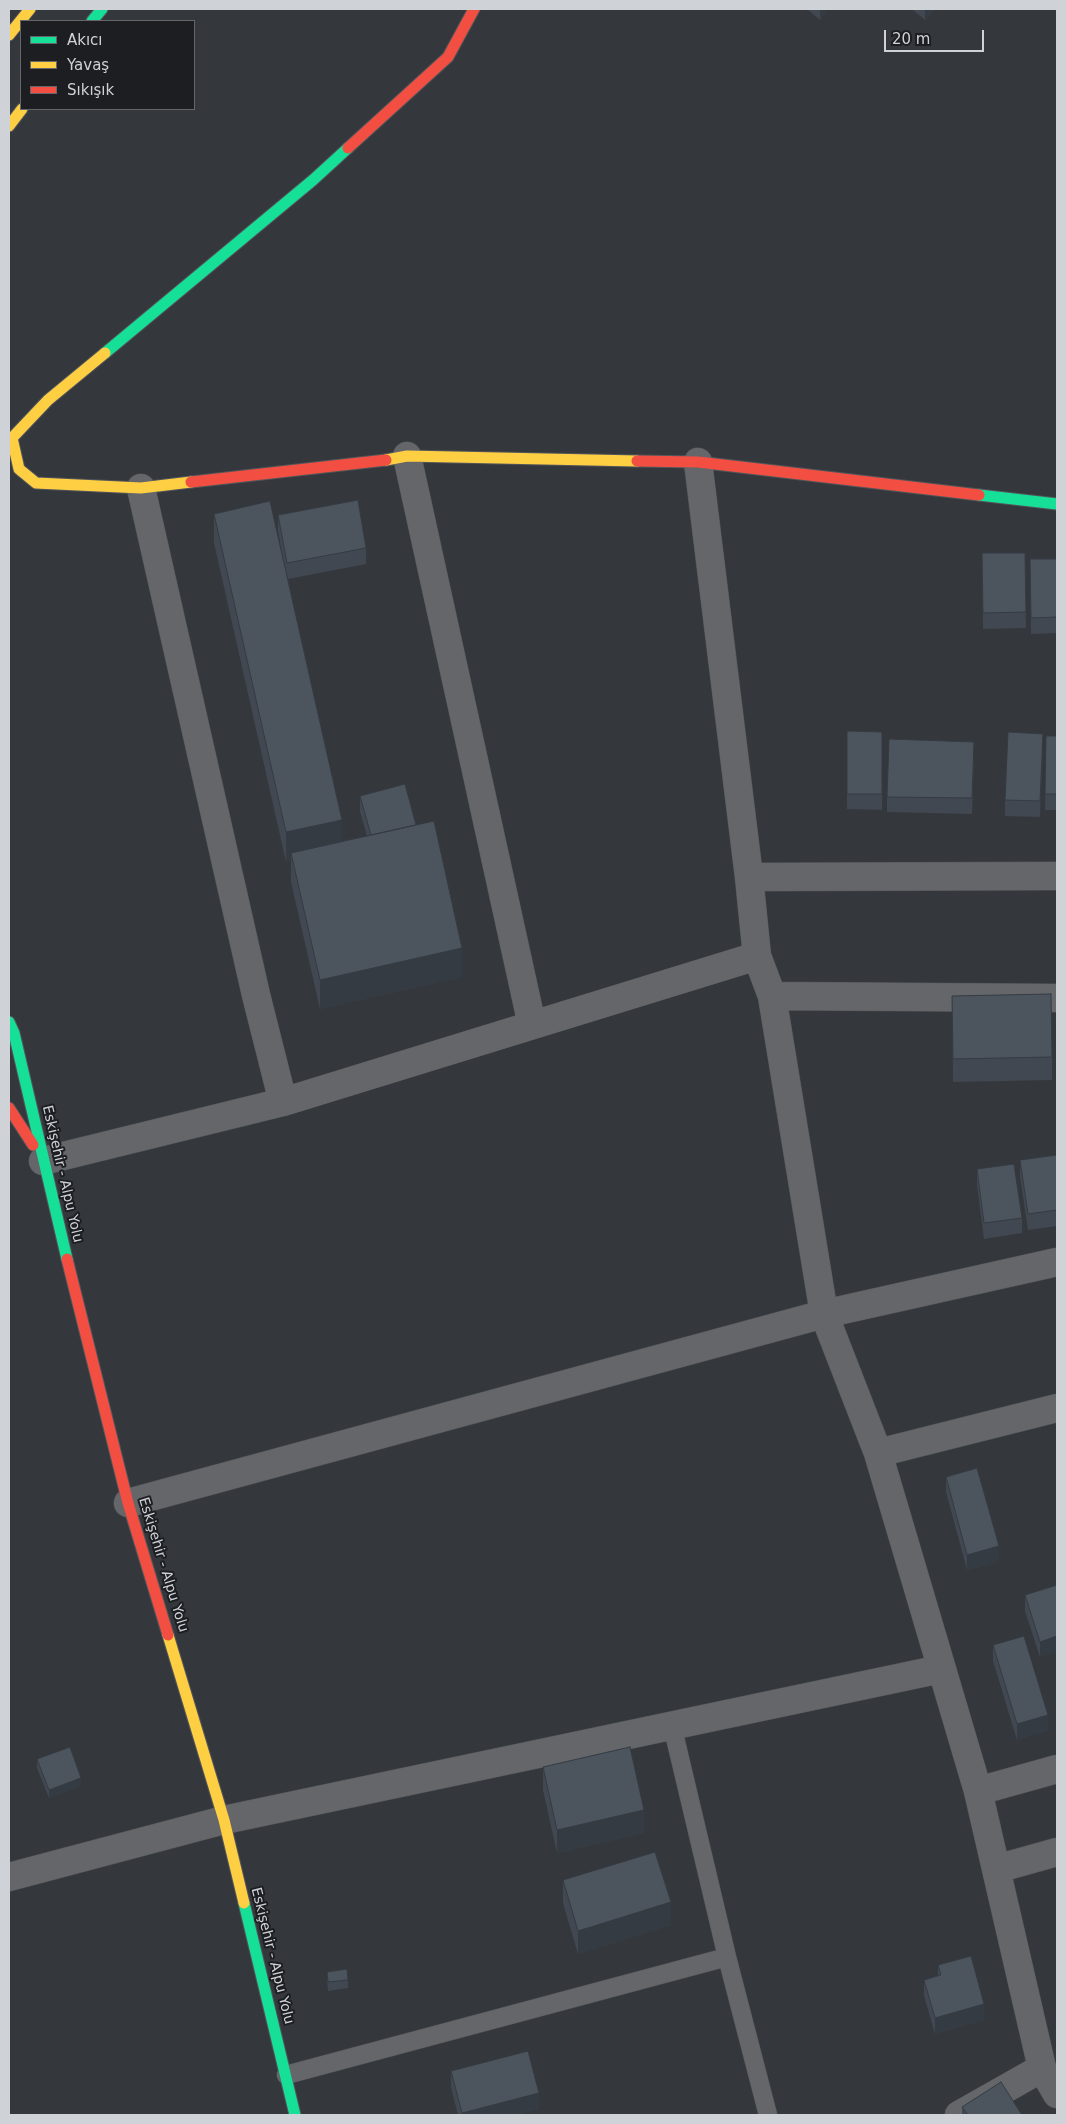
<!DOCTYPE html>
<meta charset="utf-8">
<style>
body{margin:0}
#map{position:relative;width:1066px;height:2124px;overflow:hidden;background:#34383c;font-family:"DejaVu Sans",sans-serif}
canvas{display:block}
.frame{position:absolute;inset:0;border:10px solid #cfd2d7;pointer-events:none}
.legend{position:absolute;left:20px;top:20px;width:175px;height:90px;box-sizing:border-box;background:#1c1e22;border:1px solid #64666a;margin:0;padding:6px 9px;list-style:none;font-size:15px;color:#cfd2d7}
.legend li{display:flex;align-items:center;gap:10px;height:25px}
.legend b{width:25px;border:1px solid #64666a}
.scale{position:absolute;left:884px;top:30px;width:100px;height:22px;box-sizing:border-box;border:2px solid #cfd2d7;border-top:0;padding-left:6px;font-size:15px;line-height:18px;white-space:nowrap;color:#cfd2d7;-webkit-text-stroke:4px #1c1e22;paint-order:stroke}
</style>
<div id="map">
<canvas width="1066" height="2124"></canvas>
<div class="frame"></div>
<ul class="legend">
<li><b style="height:6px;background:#16e098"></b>Akıcı</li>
<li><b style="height:6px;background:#ffcf43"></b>Yavaş</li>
<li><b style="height:6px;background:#f24e42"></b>Sıkışık</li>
</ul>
<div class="scale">20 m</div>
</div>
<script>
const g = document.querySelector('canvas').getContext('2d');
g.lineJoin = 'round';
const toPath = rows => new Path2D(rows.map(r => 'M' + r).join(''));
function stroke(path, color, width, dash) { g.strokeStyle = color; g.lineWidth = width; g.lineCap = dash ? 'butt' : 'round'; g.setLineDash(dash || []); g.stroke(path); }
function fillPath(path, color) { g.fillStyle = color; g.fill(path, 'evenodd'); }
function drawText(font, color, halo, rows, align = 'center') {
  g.font = font + ' "DejaVu Sans",sans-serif'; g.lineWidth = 4; g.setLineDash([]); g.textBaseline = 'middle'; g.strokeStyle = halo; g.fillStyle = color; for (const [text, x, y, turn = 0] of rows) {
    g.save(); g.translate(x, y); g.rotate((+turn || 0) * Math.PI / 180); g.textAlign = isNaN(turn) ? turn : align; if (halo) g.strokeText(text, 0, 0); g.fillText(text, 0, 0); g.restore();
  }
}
const lane = toPath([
 [672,1725,727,1957,768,2115],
 [286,2075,727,1957]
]);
const street = toPath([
 [407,456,532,1025],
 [698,462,749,877,757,956,772,996,824,1314,878,1453],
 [749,877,1057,876],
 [772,996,1057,998],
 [283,1102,757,956],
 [43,1161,283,1102,256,995,141,488],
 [1057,1408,878,1453,978,1791,1042,2068,1057,2094],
 [128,1503,824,1314,1057,1262],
 [978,1791,1057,1769],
 [996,1869,1057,1852],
 [9,1877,224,1820,941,1669],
 [959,2115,1042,2068]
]);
const fast = toPath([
 [92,21,102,9],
 [105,353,313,180,348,148],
 [979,495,1057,504],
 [9,1022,14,1033,67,1259],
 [244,1903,295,2115]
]);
const slow = toPath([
 [9,35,30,9],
 [9,126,22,109],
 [105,353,48,400,12,438,19,469,36,483,141,488,191,482],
 [386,460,407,456,637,461],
 [168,1635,224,1820,244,1903]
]);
const jam = toPath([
 [348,148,448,57,474,9],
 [637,461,698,462,979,495],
 [191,482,386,460],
 [9,1108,33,1145],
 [67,1259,128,1503,168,1635]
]);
stroke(lane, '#53565a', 19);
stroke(street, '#53565a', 29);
stroke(fast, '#53565a', 13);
stroke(slow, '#53565a', 13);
stroke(jam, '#53565a', 13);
stroke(lane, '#64666a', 18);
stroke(street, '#64666a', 28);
stroke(fast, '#16e098', 11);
stroke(slow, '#ffcf43', 11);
stroke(jam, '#f24e42', 11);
fillPath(toPath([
 [807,9,829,9,820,20],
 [912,9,935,9,925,20],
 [214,514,283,559,278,531,278,515,366,548,366,564,288,579,342,841,367,836,360,812,360,796,416,825,462,977,320,1009,291,882,291,860,286,862,214,543],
 [982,553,1025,553,1026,628,983,629],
 [1030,559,1057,559,1057,633,1031,634],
 [847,731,882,732,882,810,847,809],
 [1046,736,1057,736,1057,810,1045,810],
 [1043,750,1040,817,1005,816,1005,800],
 [974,757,972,814,887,812,887,797],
 [952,996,1052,1057,1052,1080,953,1082],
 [1057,1155,1057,1226,1028,1230,1020,1176,1020,1160],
 [977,1169,1022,1218,1022,1233,984,1239,977,1185],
 [946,1477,999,1562,967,1570,946,1492],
 [1057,1585,1040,1657,1025,1611,1025,1595],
 [993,1645,1048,1730,1017,1740,993,1661],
 [37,1759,81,1786,49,1798,37,1768],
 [543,1767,644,1833,557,1853,543,1790],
 [563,1880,671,1925,578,1954,563,1903],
 [938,1965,984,2020,935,2034,924,1996,924,1980,938,1976],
 [327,1972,348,1980,348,1988,328,1991,327,1980],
 [451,2071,539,2109,514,2115,458,2115,451,2087],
 [962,2107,1022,2115,962,2115]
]), '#414851');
fillPath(toPath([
 [820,9,829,9,820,20],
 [925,9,935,9,925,20],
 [1043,734,1043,750,1040,817,1040,801],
 [342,820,342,849,291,853,291,860,286,862,286,832],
 [462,948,462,977,320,1009,320,980],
 [999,1546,999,1562,967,1570,967,1555],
 [1057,1636,1057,1652,1040,1657,1040,1642],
 [1048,1715,1048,1730,1017,1740,1017,1724],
 [81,1778,81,1786,49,1798,49,1790],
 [644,1810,644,1833,557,1853,557,1830],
 [671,1902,671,1925,578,1954,578,1931],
 [984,2004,984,2020,935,2034,935,2018],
 [539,2093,539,2109,514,2115,462,2115,462,2113]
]), '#353b42');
const building = toPath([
 [358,500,366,548,287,563,278,515,358,500],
 [270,501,342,820,286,832,214,514,270,501],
 [982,553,1025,553,1026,612,983,613,982,553],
 [1030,559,1057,559,1057,617,1031,618,1030,559],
 [847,731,882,732,882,794,847,794,847,731],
 [1008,732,1043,734,1040,801,1005,800,1008,732],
 [1046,736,1057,736,1057,794,1045,794,1046,736],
 [889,739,974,742,972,798,887,797,889,739],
 [405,784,416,825,371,835,360,796,405,784],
 [434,821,462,948,320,980,291,853,434,821],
 [1051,994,1052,1057,953,1059,952,996,1051,994],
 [1057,1155,1057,1210,1028,1214,1020,1160,1057,1155],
 [1014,1164,1022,1218,984,1223,977,1169,1014,1164],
 [977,1468,999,1546,967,1555,946,1477,977,1468],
 [1057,1585,1057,1636,1040,1642,1025,1595,1057,1585],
 [1024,1636,1048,1715,1017,1724,993,1645,1024,1636],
 [70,1747,81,1778,49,1790,37,1759,70,1747],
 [630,1747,644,1810,557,1830,543,1767,630,1747],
 [655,1852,671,1902,578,1931,563,1880,655,1852],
 [971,1956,984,2004,935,2018,924,1980,941,1975,938,1965,971,1956],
 [347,1969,348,1980,328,1982,327,1972,347,1969],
 [528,2051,539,2093,462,2113,451,2071,528,2051],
 [1001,2082,1022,2115,968,2115,962,2107,1001,2082]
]);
fillPath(building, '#4c545e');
stroke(building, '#353b42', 1);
drawText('14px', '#cfd2d7', '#1c1e22', [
 ["Eskişehir - Alpu Yolu",62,1174,77],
 ["Eskişehir - Alpu Yolu",163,1565,73],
 ["Eskişehir - Alpu Yolu",272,1956,76]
]);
</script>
